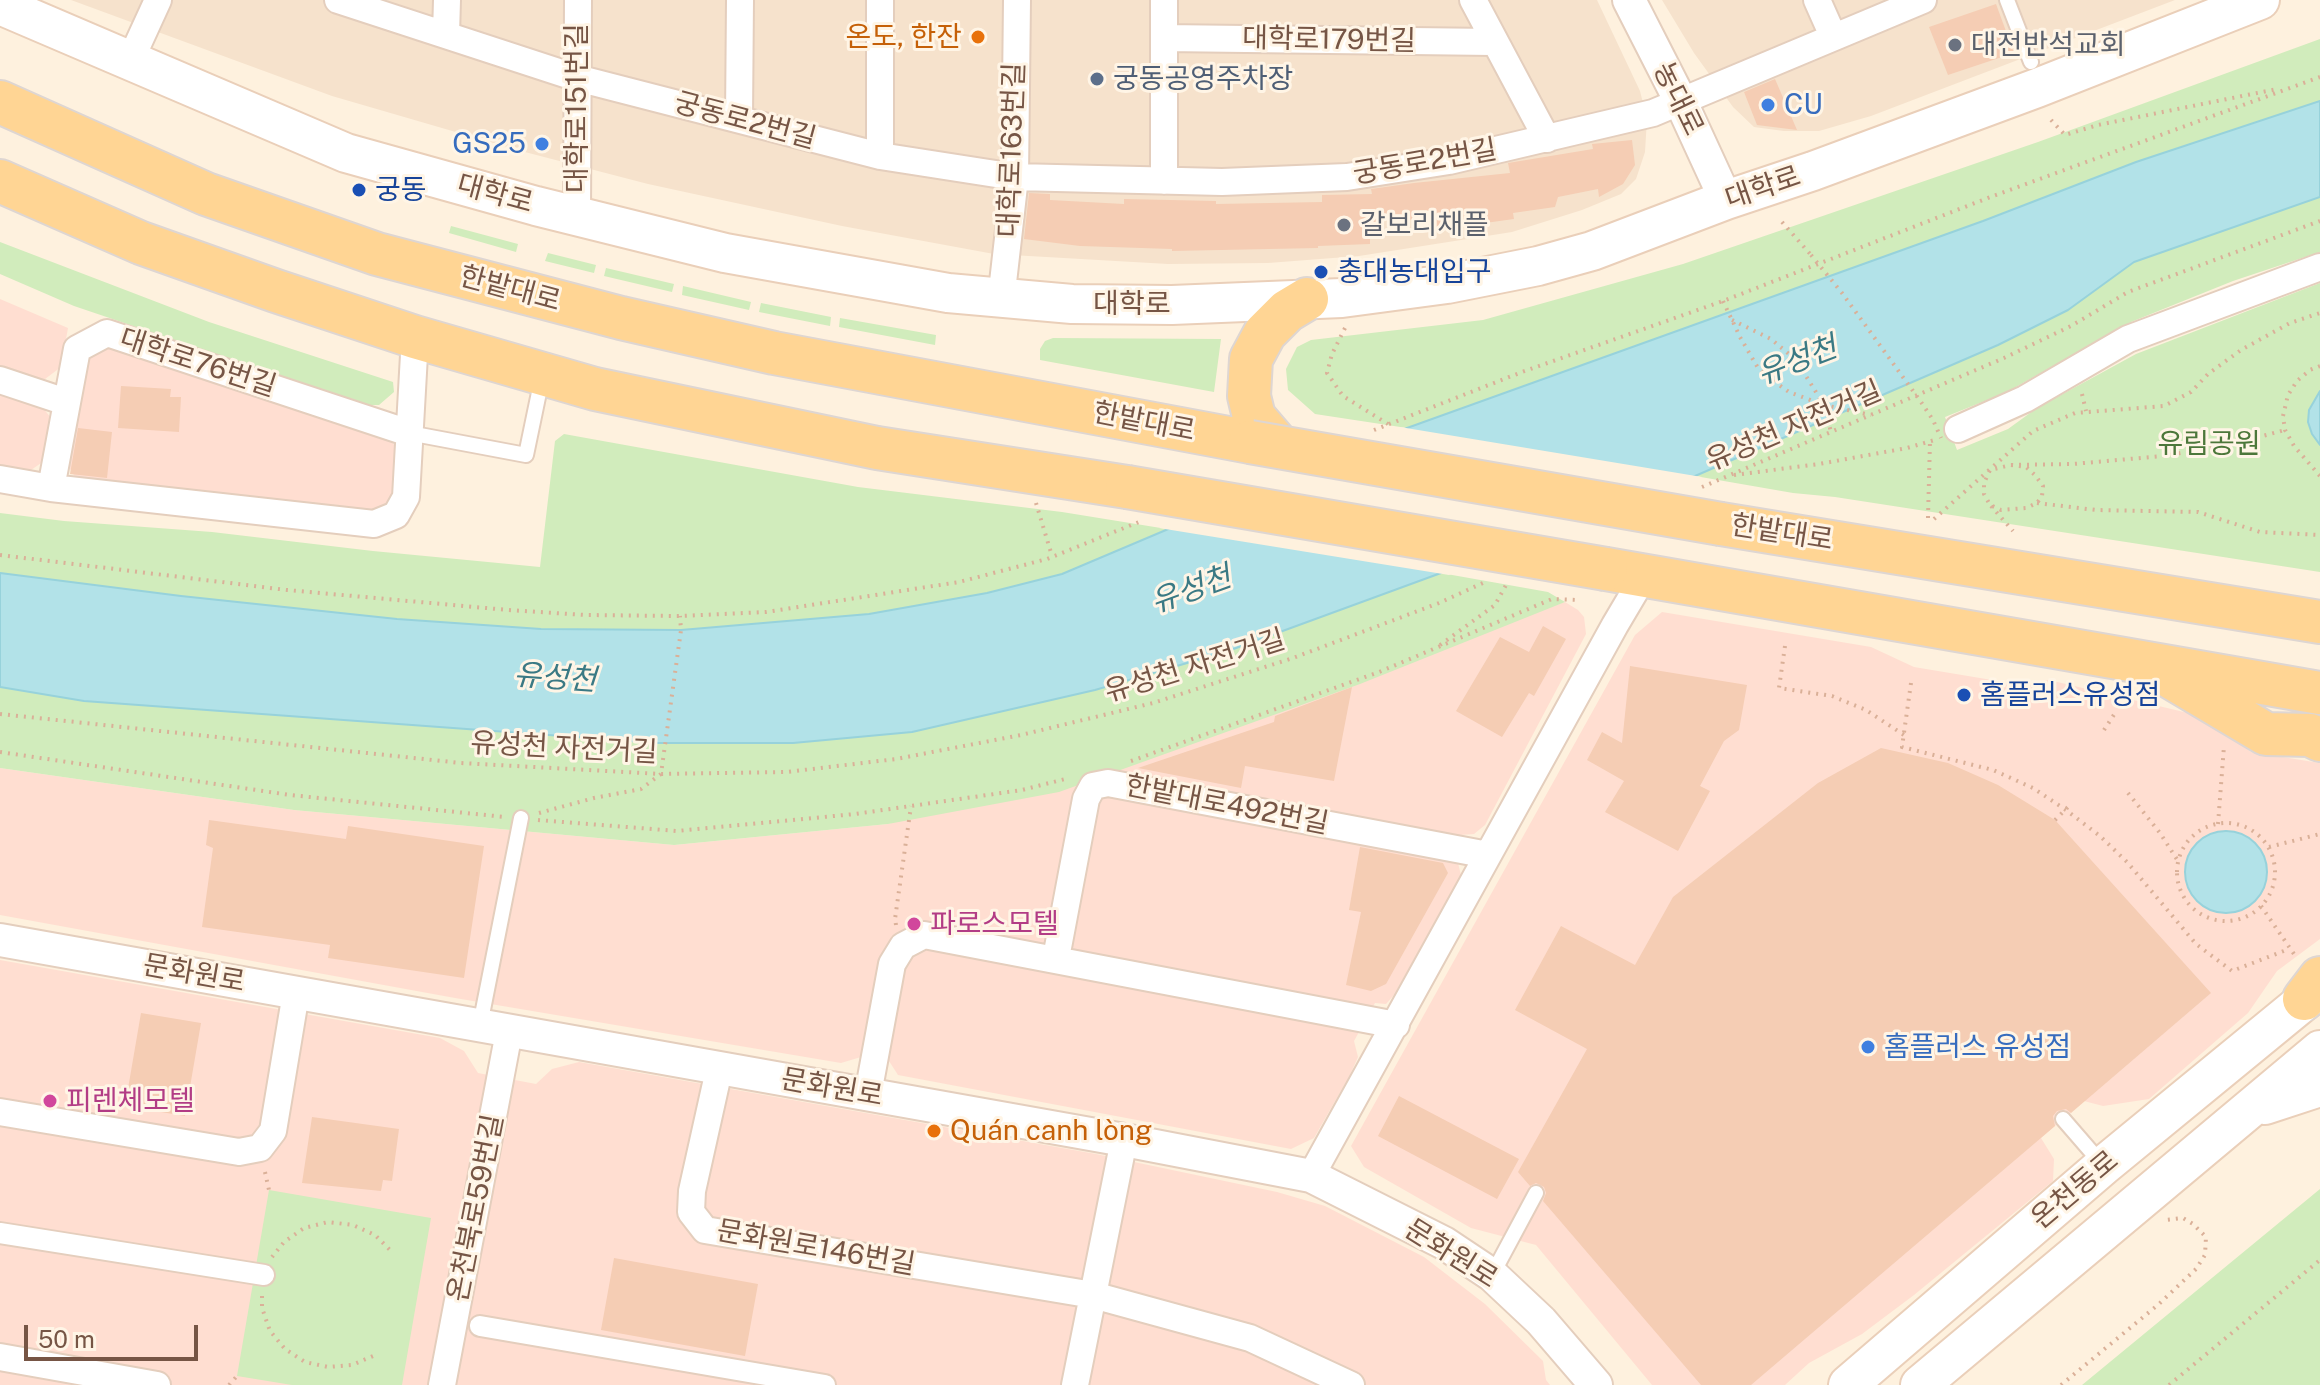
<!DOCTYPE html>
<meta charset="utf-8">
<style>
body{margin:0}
#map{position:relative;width:2320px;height:1385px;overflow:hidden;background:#fef1de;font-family:"Public Sans",sans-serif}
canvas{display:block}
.scale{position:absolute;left:24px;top:1325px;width:174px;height:36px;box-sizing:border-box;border:4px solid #765545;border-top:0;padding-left:10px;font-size:24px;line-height:28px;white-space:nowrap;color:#765545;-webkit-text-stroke:6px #fff5e6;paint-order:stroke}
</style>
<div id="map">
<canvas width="2320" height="1385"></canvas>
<div class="scale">50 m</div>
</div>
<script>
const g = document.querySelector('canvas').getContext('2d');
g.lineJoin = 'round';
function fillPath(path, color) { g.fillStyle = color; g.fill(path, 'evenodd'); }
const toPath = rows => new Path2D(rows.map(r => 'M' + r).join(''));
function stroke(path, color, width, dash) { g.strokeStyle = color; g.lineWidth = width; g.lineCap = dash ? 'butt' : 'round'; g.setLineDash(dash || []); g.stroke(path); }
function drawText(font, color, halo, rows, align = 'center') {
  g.font = font + ' "Public Sans","Noto Sans KR",sans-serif'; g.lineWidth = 6; g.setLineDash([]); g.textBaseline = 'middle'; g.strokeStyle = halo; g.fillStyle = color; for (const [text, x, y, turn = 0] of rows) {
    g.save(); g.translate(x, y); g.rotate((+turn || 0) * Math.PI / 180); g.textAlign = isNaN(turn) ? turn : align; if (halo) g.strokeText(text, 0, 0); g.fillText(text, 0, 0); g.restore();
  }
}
fillPath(toPath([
 [71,0,1597,0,1640,91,1647,119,1645,152,1636,179,1621,194,1582,210,1512,232,1359,256,1268,263,1168,264,994,254,842,226,648,184,521,151,332,96],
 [1662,0,2175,0,1871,116,1819,131,1784,131,1754,127,1733,107,1694,53]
]), '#f6e2cc');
fillPath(toPath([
 [0,299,68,328,61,367,45,379,39,403,51,418,44,461,21,477,0,474],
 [102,344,388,437,398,450,395,495,380,512,367,512,77,480,67,464,85,355],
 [1565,602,1578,610,1584,617,1586,634,1485,825,1474,834,1460,835,1450,855,1458,863,1461,875,1394,995,1386,1004,1375,1003,1354,1041,1358,1057,1350,1075,1314,1138,1291,1149,898,1075,889,1061,861,1057,841,1063,455,998,0,915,0,768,294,810,674,845,888,824],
 [1662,612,1871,647,1914,667,2010,683,2049,680,2205,717,2251,752,2320,763,2320,939,2277,971,2248,1013,2149,1099,2103,1106,2084,1101,2041,1138,2054,1159,2053,1181,1914,1295,1862,1334,1809,1363,1785,1385,1652,1385,1536,1245,1471,1228,1364,1167,1351,1146,1635,635],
 [0,960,440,1038,464,1051,478,1073,536,1084,552,1069,579,1062,1096,1154,1277,1192,1325,1206,1424,1257,1485,1304,1543,1361,1546,1380,1550,1385,0,1385]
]), '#ffded1');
fillPath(toPath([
 [2320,39,2320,101,2136,162,1983,221,1407,428,1315,414,1288,390,1286,369,1297,347,1311,340,1483,320,1683,264,2038,142],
 [2320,197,2320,252,2233,281,2131,322,2007,392,1945,417,1957,450,2008,429,2037,408,2136,354,2320,283,2320,572,1835,497,1793,493,1695,476,2068,310,2134,262],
 [451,226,518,244,516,252,449,233],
 [0,242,209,322,393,382,394,392,379,405,367,405,74,306,0,274],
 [548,253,596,265,594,273,545,261],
 [606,268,674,284,672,292,604,276],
 [683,286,751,302,749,310,682,295],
 [761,303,831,317,830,326,759,312],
 [840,318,936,335,935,345,839,327],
 [1053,338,1221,339,1214,392,1040,360,1040,349,1045,341],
 [564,434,858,487,1062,512,1167,529,1062,574,987,593,869,614,681,630,541,629,397,619,181,596,0,573,0,513,64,521,212,532,373,551,540,567,555,441],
 [1441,573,1548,592,1565,602,1360,684,1059,792,888,824,674,845,294,810,0,768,0,687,85,701,658,743,793,743,912,732,1095,690,1228,651],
 [2320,1189,2320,1385,2082,1385],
 [269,1190,431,1218,402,1385,292,1385,237,1376]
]), '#d1ecbc');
const water = toPath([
 [2320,101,2320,197,2134,262,2068,310,1998,345,1695,476,1441,573,1228,651,1095,690,912,732,793,743,658,743,84,701,0,687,0,573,181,596,397,619,541,629,681,630,869,614,987,593,1062,574,1407,428,1983,221,2136,162,2320,101],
 [2320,391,2320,445,2312,434,2308,422,2309,410,2320,391],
 '2185 872a41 41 0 1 1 82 0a41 41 0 1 1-82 0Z'
]);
fillPath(water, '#b2e2e8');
stroke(water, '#97d2db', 2);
fillPath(toPath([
 [1400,427,1702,477,1449,575,1159,528]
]), '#fef1de');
fillPath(toPath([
 [1996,4,2014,53,1948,75,1929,27],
 [1775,79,1797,130,1757,125,1744,92],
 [1632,140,1635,165,1623,184,1599,197,1598,189,1558,197,1555,207,1513,213,1514,219,1427,231,1425,219,1370,222,1370,244,1318,246,1318,248,1172,251,1172,249,1080,246,1024,239,1029,193,1050,194,1050,200,1124,204,1124,199,1216,201,1216,204,1322,202,1322,195,1372,194,1371,189,1414,183,1510,173,1508,163,1593,149,1592,144],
 [121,386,171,389,170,397,181,397,179,432,118,428],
 [78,428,112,432,107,478,70,474],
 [1543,626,1566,639,1534,696,1529,693,1502,737,1456,711,1500,637,1529,652],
 [1630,666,1747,685,1739,730,1724,741,1700,786,1710,791,1678,851,1605,812,1624,781,1587,760,1602,732,1622,743],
 [1352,687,1334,781,1245,766,1241,788,1138,768,1274,722,1275,716],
 [1881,748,1948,763,1998,785,2055,820,2211,993,2071,1113,2066,1109,2057,1111,2053,1116,2055,1126,1751,1385,1701,1385,1543,1201,1546,1193,1544,1187,1536,1183,1530,1186,1518,1172,1587,1049,1515,1010,1561,926,1635,965,1673,897,1818,783],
 [209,820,346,839,348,826,484,846,464,978,328,958,330,945,202,927,213,848,206,845],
 [1360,847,1443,863,1448,873,1386,984,1371,991,1346,985,1361,912,1349,910],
 [141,1013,201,1023,185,1116,125,1106],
 [1399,1096,1519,1159,1497,1199,1378,1136],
 [312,1117,399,1129,392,1181,383,1180,381,1191,302,1183],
 [614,1258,758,1284,745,1356,601,1330]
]), '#f5cdb4');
const service = toPath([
 [2007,0,2031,62],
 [409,433,526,455,542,378],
 [480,1025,521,818],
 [2063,1119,2102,1164],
 [1492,1275,1536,1193]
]);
const pedestrian = toPath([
 [0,1233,264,1275],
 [480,1326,825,1385]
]);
const minor = toPath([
 [338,0,577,78,880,156,1015,177,1222,182,1347,177,1449,161,1653,113,1923,0],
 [1164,0,1164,181],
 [1473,0,1547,139],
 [1817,0,1833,36],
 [446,35,447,0],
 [1164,38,1493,42],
 [131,59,158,0],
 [739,118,740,0],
 [880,156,880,0],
 [577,216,578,0],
 [1001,300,1015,177,1017,0],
 [0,380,66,402],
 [1958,429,2025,399,2128,339,2320,267],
 [0,479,51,488,374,524,396,515,406,497,415,337],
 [51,488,77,349,107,333,409,433],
 [1056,958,1086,799,1093,786,1108,783,1488,855],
 [719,1070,692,1191,691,1212,705,1230,1093,1295,1250,1338,1351,1385],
 [868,1094,892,964,903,946,924,935,1396,1025],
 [0,1112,239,1152,260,1148,273,1131,296,993],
 [1311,1176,1615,625,1644,576],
 [0,1357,157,1385],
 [442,1385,509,1032],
 [1075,1385,1124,1140]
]);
const tertiary = toPath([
 [1629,0,1680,100,1726,200],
 [0,940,1124,1140,1311,1176,1444,1243,1492,1275,1541,1321,1596,1385]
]);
const secondary = toPath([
 [0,5,346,153,536,206,725,253,948,293,1072,304,1172,305,1342,298,1447,284,1538,266,1592,251,1726,200,1813,171,2037,88,2260,0],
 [2265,1105,2320,1087],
 [1848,1385,2103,1166,2320,988],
 [1920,1385,2320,1050]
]);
const primary = toPath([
 [0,102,206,194,377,254,621,318,774,353,1250,442],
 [0,181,141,243,276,291,415,337,595,389,877,448,1127,487],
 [1278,445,1254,417,1249,396,1251,359,1265,333,1287,311,1307,299],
 [1721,524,2320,622],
 [1606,569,2320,693],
 [2172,678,2266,734,2310,735,2320,740],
 [2304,999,2320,978]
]);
stroke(service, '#e4cebd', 18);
stroke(pedestrian, '#e4cebd', 24);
stroke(minor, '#e4cebd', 30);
stroke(tertiary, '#e4cebd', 36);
stroke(secondary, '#eacfb9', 42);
stroke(primary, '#ded6d2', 46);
stroke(toPath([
 [2051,120,2065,135,2098,125,2277,89],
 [1782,222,1811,255],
 [1723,301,1740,337,1758,368,1765,375,1789,392,1824,405,1871,415],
 [1732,320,1771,339,1796,360,1824,405,1831,432],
 [1345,328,1332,354,1327,373,1343,396,1388,424],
 [2320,366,2310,370,2297,381,2288,395,2283,416,2285,430,2294,446,2320,476],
 [2082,394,2086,411],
 [1374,430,1522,372,1723,301,1993,196,2320,77],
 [2011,465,2073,464,2163,456,2233,444,2285,430],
 [2011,465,2026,467,2035,475,2043,486,2042,496,2037,503,2026,508,2001,510,1990,505,1984,494,1984,483,1990,470,2011,465],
 [1734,475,1819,464,1907,448,1938,439],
 [1702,487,2004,358,2071,326,2128,292,2320,221],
 [1036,503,1052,556],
 [2037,503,2096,510,2198,512,2260,532,2320,535],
 [1991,506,2013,531],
 [1928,518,1930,441],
 [1934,519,2033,431,2075,413,2164,406,2191,392,2208,374,2241,350,2290,323,2320,313],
 [0,555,287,590,508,610,586,615,680,616,766,612,959,582,1047,559,1139,522],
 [1440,645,1495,605,1506,585],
 [1785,646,1779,688,1832,696,1866,710,1904,735],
 [1911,683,1902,747,1993,770,2033,788,2066,810,2100,836,2127,862,2196,944,2232,971,2289,949],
 [0,714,461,763,661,774,787,772,896,759,1021,735,1153,703,1293,658,1439,603,1485,582],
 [2104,730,2117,710],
 [0,752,290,795,505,817],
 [1131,761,1379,672,1552,599,1578,600],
 [2128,793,2160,833,2178,861],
 [539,813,594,798,641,789,661,774,681,630,680,616],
 [538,820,677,831,855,814,1022,790,1069,778],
 [2055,820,2070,805],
 '2177 872a49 49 0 1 1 98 0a49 49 0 1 1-98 0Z',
 [2218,824,2224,746],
 [2269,847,2320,834],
 [2261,906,2294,954],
 [896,925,895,919,911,806],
 [265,1172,269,1190],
 [272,1257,284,1242,304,1228,328,1222,353,1225,375,1235,392,1252],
 [262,1296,262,1308,270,1331,285,1349,305,1362,328,1367,352,1365,373,1356],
 [229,1385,237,1376],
 [2061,1385,2159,1304,2196,1269,2205,1255,2206,1237,2193,1224,2183,1218,2165,1220],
 [2169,1385,2320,1260]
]), '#dab098', 4, [2, 6]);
stroke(service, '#fff', 14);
stroke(pedestrian, '#fff', 20);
stroke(minor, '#fff', 26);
stroke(tertiary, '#fff', 32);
stroke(secondary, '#fff', 38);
stroke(primary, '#ffd594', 42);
const primaryBridge = toPath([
 [1250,442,1721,524],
 [1127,487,1606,569]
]);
stroke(primaryBridge, '#ded6d2', 46, []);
stroke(toPath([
 [1811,255,1842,293,1921,402,1933,420,1941,438]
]), '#dab098', 4, [2, 6]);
stroke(primaryBridge, '#ffd594', 42);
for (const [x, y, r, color] of [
 [978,37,8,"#e8710a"],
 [1955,45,8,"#6b7280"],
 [1097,79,8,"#5c6f8a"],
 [1768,105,8,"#3f7fe0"],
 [542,144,8,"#3f7fe0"],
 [359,190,8,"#1a4fb4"],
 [1344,225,8,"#6b7280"],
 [1321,272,8,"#1a4fb4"],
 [1964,695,8,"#1a4fb4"],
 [914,924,8,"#d1479c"],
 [1868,1047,8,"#3f7fe0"],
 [50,1101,8,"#d1479c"],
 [934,1131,8,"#e8710a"]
]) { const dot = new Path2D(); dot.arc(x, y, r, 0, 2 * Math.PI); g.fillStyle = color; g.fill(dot); stroke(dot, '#fff5e6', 3); }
drawText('28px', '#c56008', '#fff5e6', [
 ["온도, 한잔",962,37],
 ["Quán canh lòng",950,1131,"left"]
], 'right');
drawText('28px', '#765545', '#fff5e6', [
 ["대학로179번길",1329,40,1],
 ["농대로",1678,99,64],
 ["대학로151번길",577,108,-90],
 ["궁동로2번길",745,121,15],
 ["대학로163번길",1012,150,-88],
 ["궁동로2번길",1425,162,-10],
 ["대학로",1763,188,-19],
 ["대학로",495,194,15],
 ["한밭대로",510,289,15],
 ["대학로",1132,304],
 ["대학로76번길",198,363,18],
 ["한밭대로",1144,422,11],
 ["유성천 자전거길",1794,426,-23],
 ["한밭대로",1782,533,9],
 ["유성천 자전거길",1195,666,-17],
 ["유성천 자전거길",564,748,3],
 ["한밭대로492번길",1227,805,11],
 ["문화원로",194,974,10],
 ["문화원로",832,1088,10],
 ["온천동로",2075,1190,-40],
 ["온천북로59번길",476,1208,-79],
 ["문화원로146번길",816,1248,10],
 ["문화원로",1451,1254,32]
]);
drawText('28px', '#5b616d', '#fff5e6', [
 ["대전반석교회",1971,45],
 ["갈보리채플",1360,225]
], 'left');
drawText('28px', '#4e5e75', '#fff5e6', [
 ["궁동공영주차장",1113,79]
], 'left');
drawText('28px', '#366cbe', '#fff5e6', [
 ["CU",1784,105],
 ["GS25",526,144,"right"],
 ["홈플러스 유성점",1884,1047]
], 'left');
drawText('28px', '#164399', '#fff5e6', [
 ["궁동",375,190],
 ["충대농대입구",1337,272],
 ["홈플러스유성점",1980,695]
], 'left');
drawText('28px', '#4c773a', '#fff5e6', [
 ["유림공원",2209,444]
]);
drawText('28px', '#b23c85', '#fff5e6', [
 ["파로스모텔",930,924],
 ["피렌체모텔",66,1101]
], 'left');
drawText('italic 30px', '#3a7984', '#fff5e6', [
 ["유성천",1797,361,-21],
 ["유성천",1191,590,-20],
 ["유성천",555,678,4]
]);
</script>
